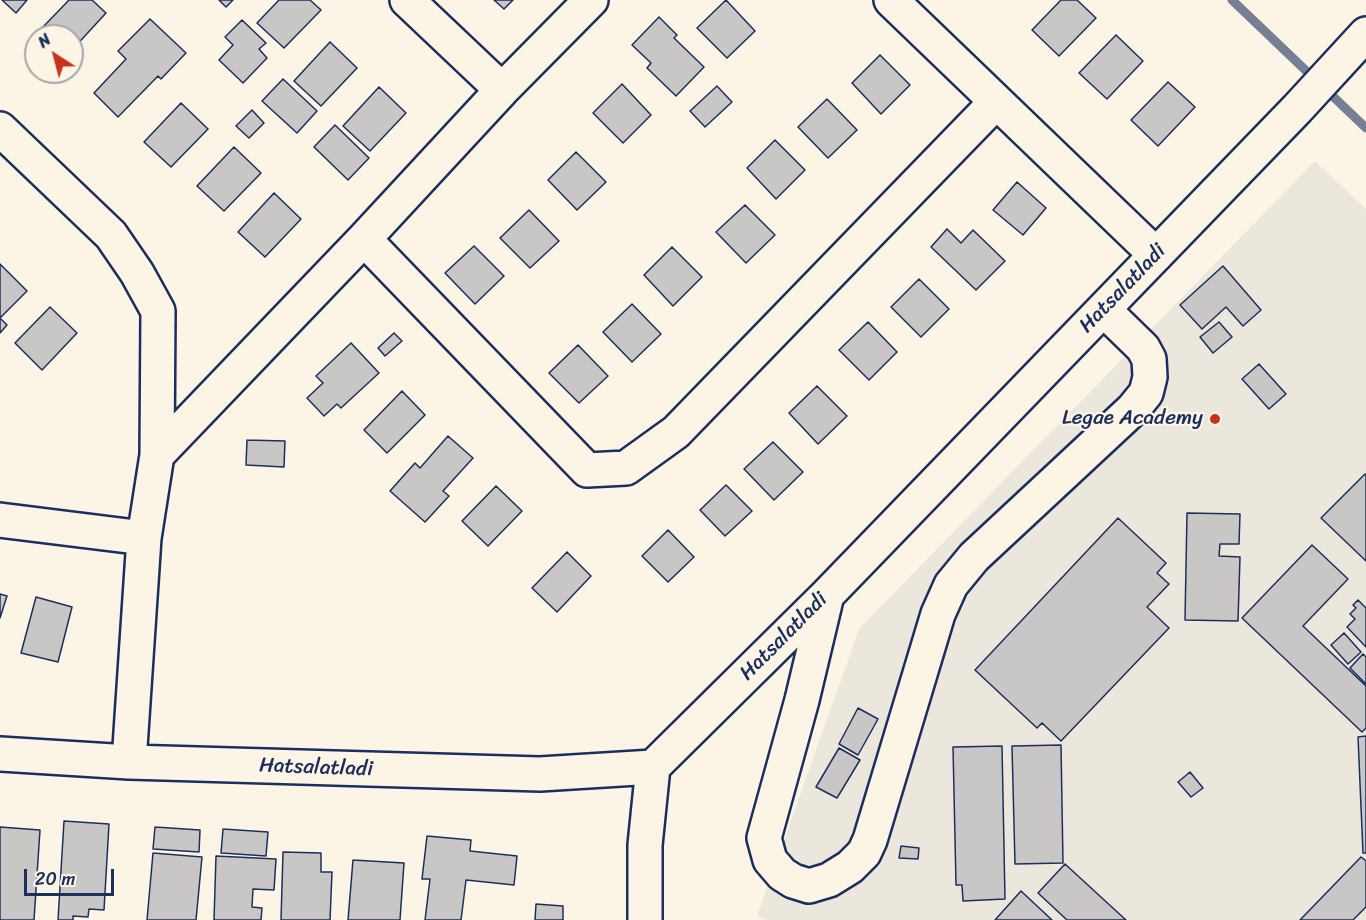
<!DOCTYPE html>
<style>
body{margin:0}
#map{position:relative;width:1366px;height:920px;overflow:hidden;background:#fcf5e5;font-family:Sriracha,sans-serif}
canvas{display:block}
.north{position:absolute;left:24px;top:24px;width:60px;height:60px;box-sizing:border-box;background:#fcf5e5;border:2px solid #a2a6af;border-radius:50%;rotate:324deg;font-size:16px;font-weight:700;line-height:24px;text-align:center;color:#1b2f5e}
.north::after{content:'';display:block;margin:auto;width:21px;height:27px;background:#c8321e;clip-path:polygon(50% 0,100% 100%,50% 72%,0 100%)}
.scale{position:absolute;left:24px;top:869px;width:90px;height:27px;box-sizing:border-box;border:3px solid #1b2f5e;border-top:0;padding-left:8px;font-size:18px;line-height:21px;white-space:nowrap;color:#1b2f5e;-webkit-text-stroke:4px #fcf5e5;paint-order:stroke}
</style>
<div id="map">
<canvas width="1366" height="920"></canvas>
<div class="north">N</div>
<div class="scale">20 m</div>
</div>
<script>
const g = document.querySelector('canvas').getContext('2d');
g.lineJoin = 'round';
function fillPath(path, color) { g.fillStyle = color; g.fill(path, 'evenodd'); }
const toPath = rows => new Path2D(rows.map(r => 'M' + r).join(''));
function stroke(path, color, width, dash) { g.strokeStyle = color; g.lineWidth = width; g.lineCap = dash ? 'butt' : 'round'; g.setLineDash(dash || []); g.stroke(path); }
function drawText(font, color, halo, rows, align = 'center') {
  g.font = font + ' Sriracha,sans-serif'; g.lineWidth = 4.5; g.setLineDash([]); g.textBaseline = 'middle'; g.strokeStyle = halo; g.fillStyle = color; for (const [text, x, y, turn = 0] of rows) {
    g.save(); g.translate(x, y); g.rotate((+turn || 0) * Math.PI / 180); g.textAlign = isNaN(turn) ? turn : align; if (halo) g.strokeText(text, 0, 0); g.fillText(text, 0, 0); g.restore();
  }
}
fillPath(toPath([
 [1315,161,1366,209,1366,920,767,920,757,916,859,629]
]), '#ece7dc');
stroke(toPath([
 [1232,0,1366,128]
]), '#767f94', 9);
const building = toPath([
 [2,0,27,0,16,13,2,0],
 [69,0,92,0,106,13,72,50,72,36,53,36,43,27,69,0],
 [219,0,233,0,226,7,219,0],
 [279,0,310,0,321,10,284,48,257,23,279,0],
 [494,0,513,0,504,9,494,0],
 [726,0,755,31,727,58,697,28,726,0],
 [1061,0,1077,0,1096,18,1059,56,1032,30,1061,0],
 [659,17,677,35,674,38,704,67,676,96,647,68,651,63,632,45,659,17],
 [150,19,186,53,161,79,158,76,118,117,94,93,126,59,118,51,150,19],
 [242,20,266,43,259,49,267,58,243,83,219,60,233,45,225,37,242,20],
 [1116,35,1143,61,1107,99,1079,73,1116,35],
 [330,42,357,68,321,106,294,81,330,42],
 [880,55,910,85,881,114,852,83,880,55],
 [283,79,317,111,297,133,262,101,283,79],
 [1168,82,1195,107,1158,146,1131,120,1168,82],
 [622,84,651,115,623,143,593,113,622,84],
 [717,86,732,102,705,127,690,111,717,86],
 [379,87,406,113,370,151,343,126,379,87],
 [827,99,857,130,828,158,798,127,827,99],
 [181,103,208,129,171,167,144,142,181,103],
 [252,110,264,123,249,138,236,126,252,110],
 [335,125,369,158,348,180,314,147,335,125],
 [775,140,805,170,776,199,747,168,775,140],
 [234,147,261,173,224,211,197,186,234,147],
 [576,152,606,182,577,210,548,180,576,152],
 [1017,182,1046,208,1023,235,993,210,1017,182],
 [274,193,301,219,265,257,238,232,274,193],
 [745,205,775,235,746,263,716,232,745,205],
 [529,210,559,241,530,268,500,238,529,210],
 [947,229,961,243,973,230,1005,261,976,290,931,247,947,229],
 [474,246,504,276,475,304,445,273,474,246],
 [672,247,702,277,673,306,644,275,672,247],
 [0,264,27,291,0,318,0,264],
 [1223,266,1261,310,1243,326,1226,307,1202,329,1180,305,1223,266],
 [919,279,949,309,921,337,891,307,919,279],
 [632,304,661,334,632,362,603,332,632,304],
 [50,307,77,333,42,370,15,343,50,307],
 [0,318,7,325,0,333,0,318],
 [868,322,897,352,869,380,839,350,868,322],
 [1219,322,1232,337,1213,353,1200,337,1219,322],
 [394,333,402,341,385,356,378,348,394,333],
 [351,343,379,373,341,408,337,404,324,416,307,398,323,383,316,376,351,343],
 [578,345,608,376,579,403,549,373,578,345],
 [1259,364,1286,394,1269,409,1242,379,1259,364],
 [817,386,847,416,818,444,789,413,817,386],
 [402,391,425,415,387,453,364,430,402,391],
 [448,436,473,458,443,491,449,496,425,522,390,491,415,463,420,468,448,436],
 [247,440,285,441,284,467,246,465,247,440],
 [773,442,803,472,774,500,744,469,773,442],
 [1365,474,1366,475,1366,561,1321,518,1365,474],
 [726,485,752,511,725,536,700,510,726,485],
 [496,486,522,511,488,546,462,521,496,486],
 [1187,513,1240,514,1239,544,1220,544,1219,556,1240,557,1238,621,1185,620,1187,513],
 [1118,518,1166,563,1157,573,1169,584,1147,607,1169,628,1061,741,1042,723,1037,728,975,670,1118,518],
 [668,530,694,557,668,582,642,556,668,530],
 [1312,545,1348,579,1303,626,1366,686,1366,728,1362,732,1242,618,1312,545],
 [567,552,591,576,557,612,532,588,567,552],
 [0,594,7,596,0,618,0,594],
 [36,597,72,607,58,662,21,653,36,597],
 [1358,600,1366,608,1366,647,1347,627,1355,619,1350,614,1356,608,1353,605,1358,600],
 [1344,633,1361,652,1348,664,1331,645,1344,633],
 [1363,654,1366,657,1366,684,1350,668,1363,654],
 [858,708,878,719,858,755,839,744,858,708],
 [1366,736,1366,853,1363,853,1358,737,1366,736],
 [1061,745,1063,863,1015,864,1012,746,1061,745],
 [1002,746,1005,899,963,901,962,885,956,885,953,747,1002,746],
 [839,748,860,760,837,798,816,787,839,748],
 [1190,772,1203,788,1191,797,1178,782,1190,772],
 [64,821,109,824,104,910,89,909,88,917,73,916,73,920,58,920,64,821],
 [0,827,40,830,34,920,0,920,0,827],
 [155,827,200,830,199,852,153,849,155,827],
 [223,829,268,832,266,856,221,853,223,829],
 [427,836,471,840,470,851,517,856,514,885,466,880,461,920,425,920,430,879,422,879,427,836],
 [901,846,919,848,918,859,899,858,901,846],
 [283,852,321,853,321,872,332,872,330,920,281,920,283,852],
 [153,853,202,857,196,920,147,920,153,853],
 [216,856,276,859,274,890,253,889,252,907,262,908,261,920,214,920,216,856],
 [1361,857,1366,861,1366,907,1353,920,1300,920,1361,857],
 [353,860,404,863,400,920,348,920,353,860],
 [1065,864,1126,920,1067,920,1038,893,1065,864],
 [1021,891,1052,920,995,920,1021,891],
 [536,904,563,906,563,920,535,920,536,904]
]);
fillPath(building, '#c8c7c6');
stroke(building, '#1b2f5e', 1.5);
const minor = toPath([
 [407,0,502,90],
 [891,0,1156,255],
 [0,129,111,235,137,273,158,311,157,455,144,538,129,762],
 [364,239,587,470,626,468,676,432,996,102],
 [157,455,364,239,502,90,591,0],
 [0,520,144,538],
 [827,595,802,700,764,838,770,860,782,874,793,881,809,886,829,880,850,867,864,853,870,840,938,614,951,585,974,557,1133,409,1146,393,1150,377,1149,359,1143,348,1104,310],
 [0,754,129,762,540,774,653,767,827,595,1297,109,1366,34],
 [645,920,645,845,653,767]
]);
stroke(minor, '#1b2f5e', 38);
stroke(minor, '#fcf5e5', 33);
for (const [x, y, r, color] of [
 [1215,419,6,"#c8321e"]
]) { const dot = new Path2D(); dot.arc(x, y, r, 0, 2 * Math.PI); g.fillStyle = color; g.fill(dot); stroke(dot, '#fcf5e5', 2); }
drawText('21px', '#1b2f5e', '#fcf5e5', [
 ["Hatsalatladi",1123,289,-46],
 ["Hatsalatladi",784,637,-45],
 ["Hatsalatladi",316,768,2]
]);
drawText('21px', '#1b2f5e', '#fcf5e5', [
 ["Legae Academy",1203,419]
], 'right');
</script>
